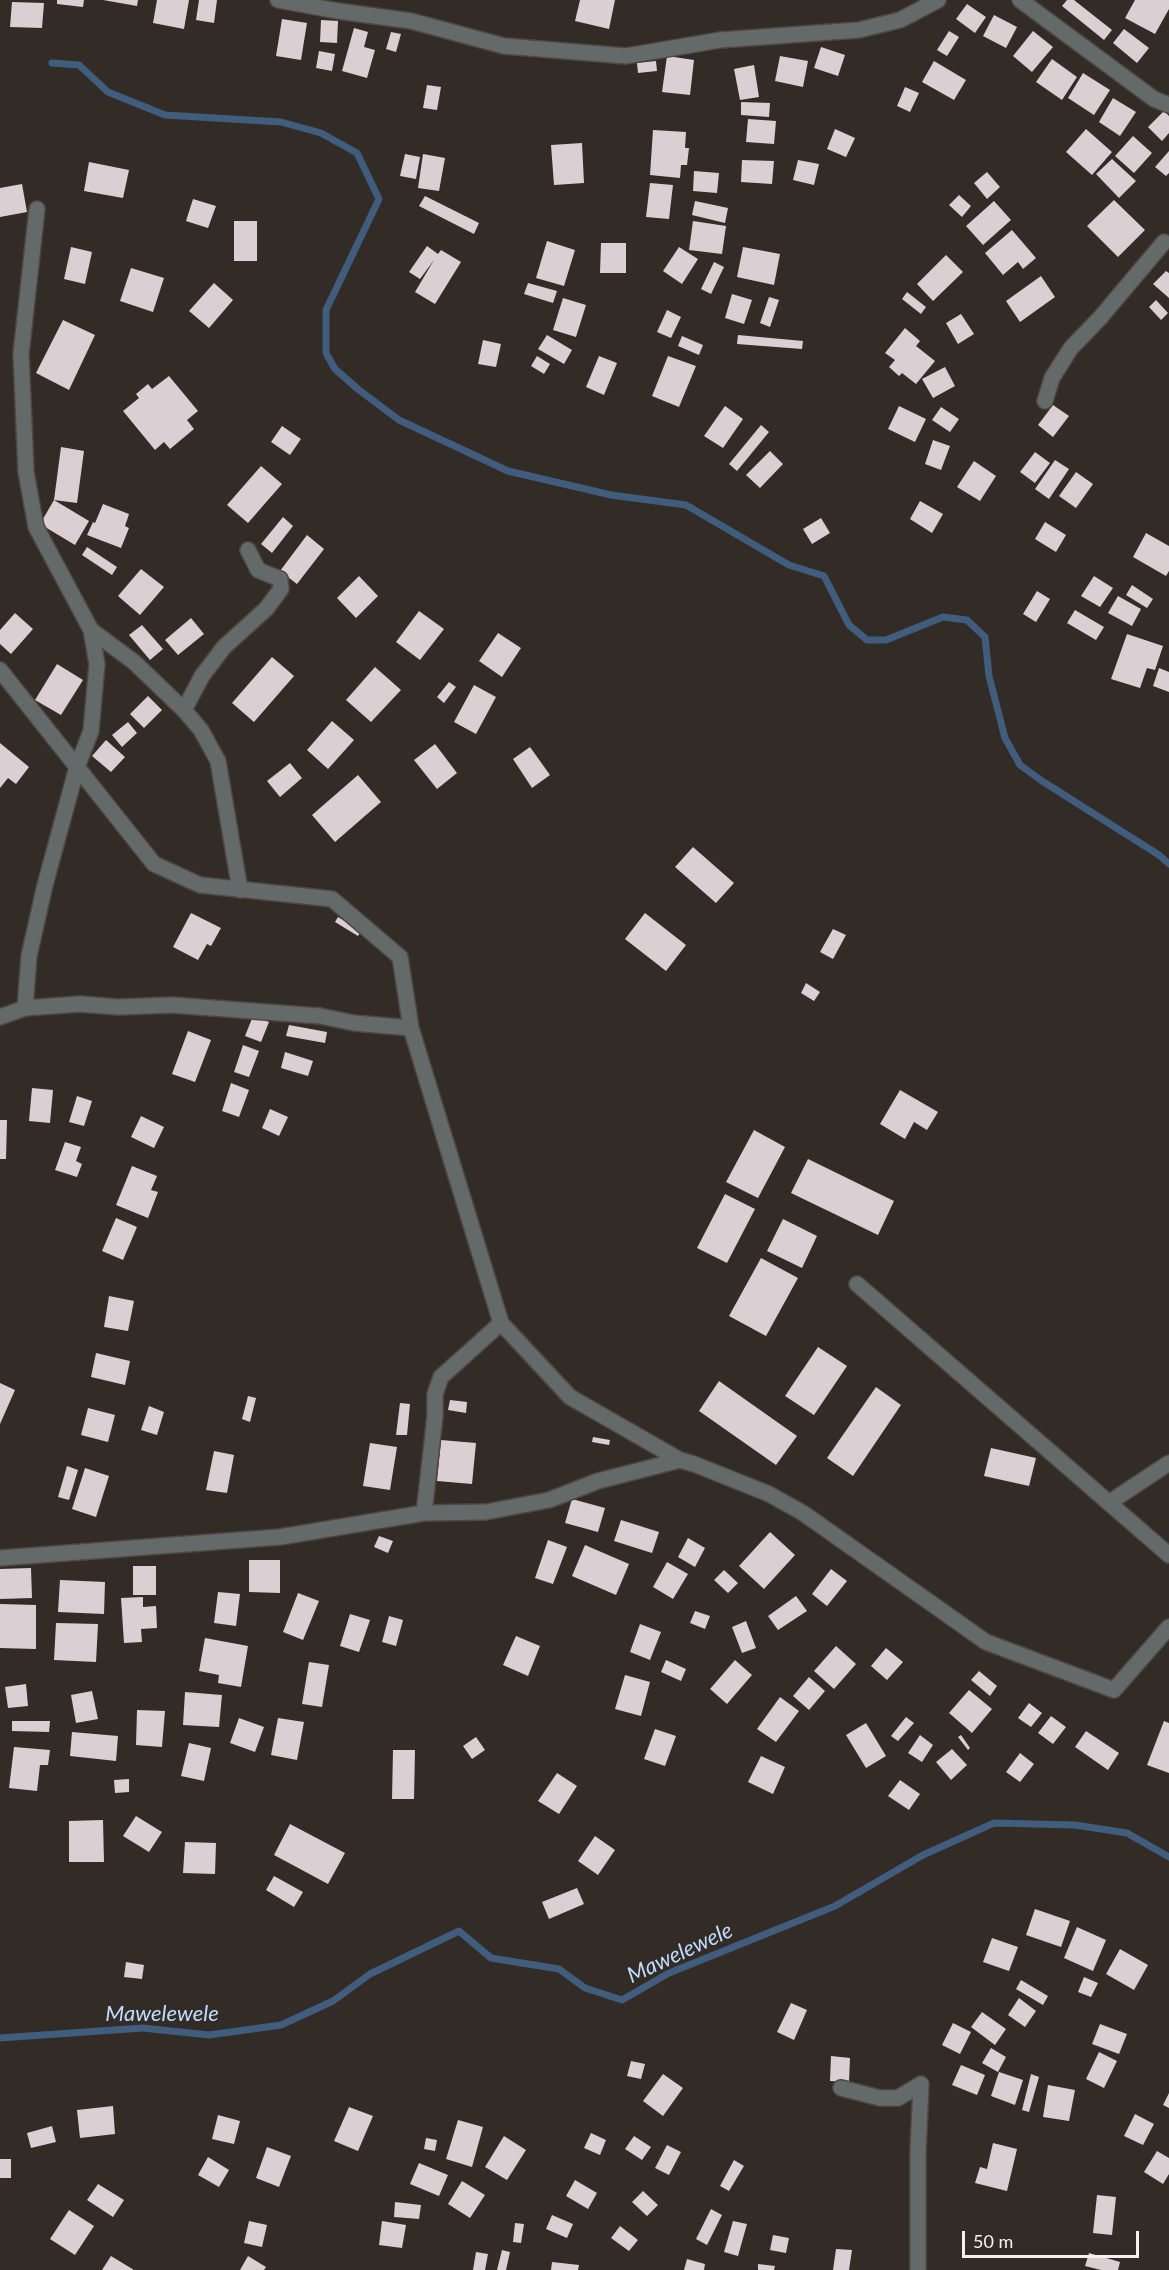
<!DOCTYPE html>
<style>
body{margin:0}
#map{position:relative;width:1169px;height:2270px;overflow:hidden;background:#332c26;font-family:Lato,sans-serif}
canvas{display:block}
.scale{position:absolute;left:962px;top:2231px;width:177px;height:27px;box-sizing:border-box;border:3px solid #f6f1ed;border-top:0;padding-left:8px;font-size:18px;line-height:21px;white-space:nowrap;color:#f6f1ed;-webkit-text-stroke:4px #332c26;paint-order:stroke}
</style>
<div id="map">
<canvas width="1169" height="2270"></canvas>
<div class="scale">50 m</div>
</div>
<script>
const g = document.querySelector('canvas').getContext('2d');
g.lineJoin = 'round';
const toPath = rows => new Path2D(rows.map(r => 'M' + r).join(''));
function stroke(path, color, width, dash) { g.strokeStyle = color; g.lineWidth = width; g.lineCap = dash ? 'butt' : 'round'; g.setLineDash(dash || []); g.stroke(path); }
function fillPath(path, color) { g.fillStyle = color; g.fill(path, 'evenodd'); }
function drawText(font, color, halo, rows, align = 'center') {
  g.font = font + ' Lato,sans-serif'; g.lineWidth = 6; g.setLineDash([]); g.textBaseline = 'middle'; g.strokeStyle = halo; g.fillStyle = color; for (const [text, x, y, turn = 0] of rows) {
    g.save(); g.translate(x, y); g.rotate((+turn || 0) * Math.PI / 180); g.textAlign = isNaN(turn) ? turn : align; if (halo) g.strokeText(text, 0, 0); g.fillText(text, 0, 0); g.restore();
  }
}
stroke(toPath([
 [52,63,79,65,108,92,165,115,281,122,321,133,357,153,379,199,326,310,326,353,335,369,359,390,399,420,508,471,611,495,686,505,789,565,824,576,849,625,867,640,886,640,943,617,967,620,985,637,989,676,1005,738,1020,765,1042,781,1159,855,1169,864],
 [0,2038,143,2028,209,2035,281,2025,333,2001,370,1974,459,1931,491,1958,559,1969,585,1988,622,2000,669,1973,835,1906,923,1855,994,1823,1075,1825,1127,1833,1169,1857]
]), '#405d7e', 7);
fillPath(toPath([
 [57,0,84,0,83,7,57,4],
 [103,0,138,0,137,6],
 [157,0,189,0,184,29,153,23],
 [199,0,217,0,214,23,196,20],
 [580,0,615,0,609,29,575,21],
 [1067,0,1074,0,1112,30,1104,40,1062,6],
 [1135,0,1169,0,1169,9,1155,34,1125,18],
 [12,2,44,3,42,28,10,27],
 [967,4,986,17,975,33,956,19],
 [994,15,1017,27,1006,48,983,36],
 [282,19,307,23,301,60,276,56],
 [321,20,338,21,337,43,320,42],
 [354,28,368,32,364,47,375,50,367,78,342,71],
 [1124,29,1149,48,1137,63,1113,43],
 [949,31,959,37,947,56,937,50],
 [1033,31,1053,47,1032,72,1013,56],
 [391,32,401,34,396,52,386,49],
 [821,47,845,55,838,76,814,68],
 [319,51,335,54,332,71,316,68],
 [667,56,694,60,690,95,662,92],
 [780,56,808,61,803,87,775,81],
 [1052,59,1077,77,1062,100,1036,82],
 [656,61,657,71,638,73,637,63],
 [934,61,966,80,954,100,922,82],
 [754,65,759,97,740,100,734,69],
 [1083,73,1110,90,1094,115,1068,98],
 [427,85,441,87,437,110,423,108],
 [905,87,919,93,910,112,897,106],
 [1113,98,1136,112,1120,136,1099,122],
 [741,102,770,103,769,117,741,115],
 [1164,111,1169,116,1169,133,1162,141,1148,127],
 [748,119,776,121,774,144,746,142],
 [835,129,855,138,846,157,827,149],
 [1086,129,1112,152,1092,175,1066,152],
 [653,130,686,132,685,148,689,148,687,165,681,165,680,178,650,175],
 [1133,136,1152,153,1134,173,1115,156],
 [582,143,584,183,554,185,551,145],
 [1169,151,1169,173,1166,176,1155,167],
 [405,154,420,157,416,179,400,176],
 [423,154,445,158,439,191,418,188],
 [1112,159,1136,181,1119,198,1096,174],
 [742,160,774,161,772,184,741,182],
 [798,160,819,164,814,185,793,180],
 [89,162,129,170,123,198,84,191],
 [694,171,719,173,717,193,693,191],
 [987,172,1000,187,987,199,974,183],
 [650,183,673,185,669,219,646,217],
 [22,184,27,212,0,217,0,188],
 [959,195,971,206,962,217,949,205],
 [425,196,479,223,474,234,419,206],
 [193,199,216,206,208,228,186,221],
 [1114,200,1145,230,1118,257,1087,226],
 [695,201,728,208,725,223,692,215],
 [994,201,1011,220,983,245,966,226],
 [234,221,257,221,257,261,234,261],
 [693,221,726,226,722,254,689,250],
 [1012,230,1036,258,1023,269,1018,262,1003,275,985,253],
 [547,241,575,250,564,286,536,278],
 [601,243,626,243,626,273,600,273],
 [427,246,438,254,441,250,461,262,435,304,415,292,434,260,420,279,409,272],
 [71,247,92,252,85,284,64,279],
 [679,247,698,259,682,284,663,271],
 [743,247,780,254,774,285,737,277],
 [946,255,963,272,933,301,917,284],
 [714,262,724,267,711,294,701,289],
 [131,268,164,278,153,312,120,301],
 [1166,271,1169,273,1169,298,1153,284],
 [1041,276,1055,297,1020,322,1006,301],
 [214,283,233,300,209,328,189,311],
 [528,283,557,291,553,303,524,294],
 [907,292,926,307,921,314,902,299],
 [732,294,752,300,744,324,725,318],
 [769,297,779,300,770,327,760,323],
 [563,298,586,305,576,337,553,330],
 [1156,300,1168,313,1161,320,1149,307],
 [667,310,681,317,671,338,657,332],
 [961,314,974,334,958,344,946,323],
 [63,320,95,335,69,390,36,373],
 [905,328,920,341,916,346,935,361,916,384,902,373,899,376,889,367,895,360,885,353],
 [547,335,572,350,564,364,538,349],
 [738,335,803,341,802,349,737,344],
 [682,336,703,345,699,355,678,346],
 [483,340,501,344,496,367,478,364],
 [537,356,550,364,544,374,531,366],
 [599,356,617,363,604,395,586,387],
 [668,356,696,366,679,407,652,396],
 [945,367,955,386,933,398,922,379],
 [169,376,198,411,187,420,194,429,170,449,164,442,155,450,123,411,139,398,136,394,148,384,152,389],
 [1053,405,1069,416,1053,437,1038,425],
 [725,406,743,419,723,448,704,436],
 [899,406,926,419,915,442,888,429],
 [941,407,959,419,950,432,932,420],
 [761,425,769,432,737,471,729,464],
 [282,426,301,439,290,455,271,442],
 [933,440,950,446,941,470,925,464],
 [61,447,84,451,77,503,54,500,89,521,75,545,40,524,54,500],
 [770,451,783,464,760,488,746,475],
 [1035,452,1050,463,1035,483,1020,472],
 [1055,460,1069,469,1049,499,1035,489],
 [974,461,996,476,980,501,957,487],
 [261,466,282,484,248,523,227,505],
 [1076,472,1093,484,1076,508,1059,496],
 [920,501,943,514,932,533,910,519],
 [103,504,129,514,125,526,129,528,121,548,87,535,93,522,95,523],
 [283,517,293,526,272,553,261,544],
 [821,518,830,533,812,544,803,529],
 [1045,522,1066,535,1056,552,1035,539],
 [1146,533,1169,546,1169,571,1166,576,1133,557],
 [307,535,324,549,297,584,280,571],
 [87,547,117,567,112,575,82,555],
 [141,569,164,587,140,615,118,596],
 [359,576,378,596,356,618,337,598],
 [1094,576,1113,588,1100,607,1081,596],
 [1132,585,1153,599,1147,608,1126,595],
 [1037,591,1050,599,1036,622,1023,614],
 [1118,596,1141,609,1132,626,1108,613],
 [1075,610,1104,627,1096,640,1067,623],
 [419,611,444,629,420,660,396,642],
 [15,613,33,629,11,654,0,644,0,630],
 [191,618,204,634,178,655,165,640],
 [142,625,163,649,150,660,129,635],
 [498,633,521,648,502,677,479,661],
 [1127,634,1163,646,1155,670,1147,668,1140,688,1111,679],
 [272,657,294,676,254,722,232,703],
 [57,664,83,680,61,715,35,700],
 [375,667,401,690,371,722,346,700],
 [1159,668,1169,672,1169,692,1153,686],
 [449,682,456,687,444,703,437,697],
 [474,685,496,697,476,734,454,722],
 [148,696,162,710,144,728,130,714],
 [332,721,354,740,328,769,307,750],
 [128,722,137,733,122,747,112,735],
 [106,740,125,757,111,772,92,756],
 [0,743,29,767,16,784,8,778,0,788],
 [435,744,457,773,437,789,414,760],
 [530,747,550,775,532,788,513,759],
 [290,763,302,778,280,797,267,781],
 [358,775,381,802,335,842,312,815],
 [693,847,734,883,716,903,675,867],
 [191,913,221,928,211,946,207,944,198,960,173,947],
 [645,913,686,945,666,971,625,939],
 [338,917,361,931,358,936,335,922],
 [833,929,846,935,833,959,820,952],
 [806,983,820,992,814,1001,801,993],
 [253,1016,269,1022,261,1042,245,1036],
 [289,1025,327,1032,325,1043,286,1036],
 [188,1031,211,1040,195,1082,172,1074],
 [243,1045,259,1051,249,1077,234,1072],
 [285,1052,313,1061,308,1076,281,1068],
 [231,1083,249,1090,239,1117,222,1111],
 [32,1088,53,1090,50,1123,29,1121],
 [900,1090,938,1112,927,1130,914,1122,905,1139,880,1124],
 [77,1096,92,1101,84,1126,69,1122],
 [270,1109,288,1117,279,1136,262,1128],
 [141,1116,164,1127,154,1148,131,1137],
 [0,1120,7,1120,6,1159,0,1159],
 [754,1130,785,1147,758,1198,726,1182],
 [65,1142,81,1147,76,1161,82,1164,77,1177,55,1170],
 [808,1159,894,1201,878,1235,791,1193],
 [132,1166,157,1176,151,1190,158,1192,148,1218,116,1205],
 [725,1194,755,1209,727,1263,697,1248],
 [116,1218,137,1227,123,1260,102,1251],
 [783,1219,817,1236,802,1268,767,1251],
 [761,1258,798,1278,766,1336,729,1316],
 [109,1296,134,1301,128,1331,104,1327],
 [818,1347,847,1366,814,1415,785,1396],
 [96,1353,130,1361,125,1385,91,1377],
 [719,1381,797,1436,776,1465,699,1411],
 [0,1383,15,1390,0,1424],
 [876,1387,901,1405,853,1476,827,1458],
 [248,1396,256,1398,250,1422,242,1419],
 [450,1400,467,1402,466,1413,448,1410],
 [400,1403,410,1404,407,1435,396,1435],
 [149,1406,164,1412,157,1435,141,1430],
 [88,1408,115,1415,108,1442,81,1435],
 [593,1437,610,1440,609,1445,592,1442],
 [441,1440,476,1443,472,1484,437,1481],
 [370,1443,397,1447,390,1490,363,1486],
 [991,1448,1036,1458,1029,1486,984,1476],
 [214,1451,234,1455,227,1493,206,1490],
 [67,1466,78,1470,69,1500,58,1497],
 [85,1468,109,1476,96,1517,72,1509],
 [572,1499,605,1508,598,1532,565,1523],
 [621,1520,659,1532,652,1553,614,1541],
 [770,1532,795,1555,764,1589,739,1566],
 [379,1536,393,1541,388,1553,374,1547],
 [688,1538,705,1548,695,1567,678,1557],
 [548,1540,567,1547,553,1584,535,1578],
 [585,1545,629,1564,616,1595,572,1576],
 [249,1560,280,1560,280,1593,249,1592],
 [667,1562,688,1574,673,1599,653,1587],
 [133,1566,156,1566,156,1595,133,1595],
 [31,1568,32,1598,0,1599,0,1569],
 [831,1569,847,1581,827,1606,812,1594],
 [724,1570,738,1583,728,1593,714,1580],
 [60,1580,105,1582,104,1614,58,1612],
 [218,1592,240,1594,236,1626,214,1623],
 [298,1593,319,1601,303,1640,283,1632],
 [796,1596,807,1611,778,1630,768,1616],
 [143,1597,143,1607,156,1606,157,1628,141,1629,142,1642,124,1643,121,1598],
 [0,1604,36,1605,36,1649,0,1648],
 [695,1611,710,1616,705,1629,690,1623],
 [350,1614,370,1620,359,1652,340,1646],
 [389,1616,403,1620,396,1646,382,1642],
 [746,1621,756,1648,742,1653,732,1627],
 [56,1623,98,1624,96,1662,54,1660],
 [640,1624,661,1632,650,1660,630,1652],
 [516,1636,540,1646,528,1676,503,1665],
 [205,1638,248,1646,241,1687,218,1683,219,1675,199,1671],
 [836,1646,856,1664,834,1689,814,1671],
 [886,1648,903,1662,887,1680,871,1666],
 [666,1660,686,1669,681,1681,661,1672],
 [735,1660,752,1675,727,1704,710,1689],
 [309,1662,329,1665,322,1707,302,1704],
 [979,1671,997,1686,990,1696,971,1680],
 [625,1675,650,1682,641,1716,615,1709],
 [809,1677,825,1691,809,1710,793,1696],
 [26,1684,28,1706,8,1708,5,1687],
 [969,1690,992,1709,972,1733,949,1713],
 [92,1691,98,1719,76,1723,71,1695],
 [185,1692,222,1695,219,1727,183,1725],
 [780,1697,799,1711,776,1742,757,1729],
 [1029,1703,1042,1713,1031,1727,1018,1718],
 [137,1710,165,1711,162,1747,136,1745],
 [1051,1716,1066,1727,1053,1744,1038,1733],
 [906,1717,914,1723,898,1741,891,1736],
 [239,1718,264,1727,255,1752,230,1743],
 [278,1718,304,1722,297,1760,271,1755],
 [12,1721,50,1721,49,1732,12,1731],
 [1164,1721,1169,1723,1169,1773,1147,1765],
 [866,1723,886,1756,866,1768,846,1735],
 [655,1729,676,1736,665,1766,644,1759],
 [1086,1731,1119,1753,1108,1770,1075,1747],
 [72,1732,118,1736,116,1761,70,1756],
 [920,1735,933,1745,922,1762,908,1753],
 [961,1735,970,1748,968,1750,958,1737],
 [476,1737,485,1750,472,1759,463,1746],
 [189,1743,211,1748,204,1781,181,1776],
 [14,1747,50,1750,48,1765,40,1765,37,1791,9,1788],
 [952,1749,967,1765,951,1780,936,1762],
 [393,1750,415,1750,414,1799,392,1799],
 [1020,1753,1034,1764,1020,1782,1006,1772],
 [761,1756,785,1767,773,1794,748,1782],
 [557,1773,577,1786,559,1814,538,1801],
 [129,1779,129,1792,115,1793,114,1780],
 [900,1780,920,1794,909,1810,888,1796],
 [136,1816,162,1832,149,1852,123,1836],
 [103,1820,104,1862,69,1862,69,1821],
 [290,1824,345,1853,328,1884,274,1855],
 [595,1836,615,1850,598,1875,578,1861],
 [185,1842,216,1843,215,1874,183,1873],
 [274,1876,303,1892,294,1907,266,1890],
 [577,1888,584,1904,549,1919,542,1902],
 [1035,1909,1070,1921,1061,1947,1026,1935],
 [1077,1927,1106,1940,1093,1971,1064,1958],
 [992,1938,1018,1947,1009,1971,983,1962],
 [1120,1949,1148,1965,1134,1990,1106,1974],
 [126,1962,144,1965,142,1979,124,1977],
 [1084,1977,1098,1983,1091,1997,1078,1992],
 [1021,1980,1048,1996,1043,2005,1016,1989],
 [1019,1998,1036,2011,1025,2027,1008,2015],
 [791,2003,807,2010,794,2040,777,2032],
 [982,2012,1006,2029,995,2045,971,2027],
 [953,2023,971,2032,960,2054,942,2045],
 [1100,2024,1127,2034,1119,2054,1092,2044],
 [991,2048,1006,2057,998,2072,982,2063],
 [1099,2052,1117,2061,1104,2088,1086,2079],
 [831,2056,850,2058,849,2082,830,2081],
 [631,2061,645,2064,641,2079,627,2076],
 [961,2065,985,2075,977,2095,952,2085],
 [999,2072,1023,2080,1015,2105,991,2096],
 [663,2074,683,2088,663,2116,643,2101],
 [1031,2074,1039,2077,1029,2112,1022,2110],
 [1048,2085,1075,2090,1069,2121,1043,2117],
 [1169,2093,1169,2108,1163,2105],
 [113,2106,115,2134,80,2138,77,2110],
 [349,2107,373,2116,358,2151,334,2141],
 [1135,2114,1154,2124,1143,2145,1124,2136],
 [218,2115,240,2121,234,2144,212,2139],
 [458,2120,483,2127,472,2167,446,2159],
 [52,2126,56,2142,31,2148,27,2133],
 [591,2133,606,2140,600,2155,584,2148],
 [504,2136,526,2150,507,2180,485,2167],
 [634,2136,651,2147,642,2160,625,2149],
 [426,2138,437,2140,435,2151,424,2149],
 [993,2143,1017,2149,1007,2191,975,2183,980,2167,987,2169],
 [667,2145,681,2152,669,2175,655,2168],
 [267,2147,291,2156,279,2187,256,2178],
 [1157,2151,1169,2158,1169,2174,1163,2184,1144,2172],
 [208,2157,229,2170,219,2187,198,2175],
 [0,2159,11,2159,11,2178,0,2178],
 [734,2160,744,2166,729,2191,720,2186],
 [419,2163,448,2175,439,2196,410,2184],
 [575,2180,597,2193,588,2209,566,2196],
 [462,2181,485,2195,470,2218,448,2204],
 [98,2184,124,2200,113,2217,87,2200],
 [643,2191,658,2205,647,2216,632,2202],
 [1097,2195,1116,2197,1112,2235,1093,2233],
 [395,2202,421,2205,419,2219,394,2217],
 [711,2209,722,2215,707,2245,696,2239],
 [69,2210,94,2226,75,2255,50,2239],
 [552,2215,573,2224,567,2238,546,2229],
 [249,2221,267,2225,262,2247,244,2243],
 [382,2221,406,2225,402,2248,379,2245],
 [733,2221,747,2224,738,2256,724,2252],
 [515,2223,524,2224,521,2243,513,2242],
 [620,2226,638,2240,629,2251,611,2238],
 [773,2235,789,2238,786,2253,770,2250],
 [836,2249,852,2250,849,2270,833,2270],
 [502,2250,510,2252,506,2270,497,2270],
 [476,2252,488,2254,485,2270,473,2270],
 [1089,2253,1120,2262,1118,2270,1101,2270,1085,2266],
 [111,2256,134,2270,102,2270],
 [248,2256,266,2267,264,2270,240,2270],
 [687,2259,705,2264,704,2270,684,2270],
 [552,2262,579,2265,578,2270,551,2270],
 [758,2264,775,2266,774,2270,758,2270]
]), '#dbcfd3');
const minor = toPath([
 [278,0,338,11,411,21,504,46,626,56,720,40,859,30,900,20,938,0],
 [1020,0,1154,99,1169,105],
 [37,209,21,354,26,472,36,527,91,630,97,664,91,731,77,767,154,864,200,885,332,899,400,957,411,1028,501,1323,570,1397,680,1460],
 [1045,401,1052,378,1071,348,1100,318,1164,242],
 [91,630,134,662,184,710],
 [0,670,77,767,45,885,29,956,25,1008],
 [240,890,218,761,201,730,184,710,202,676,224,647,266,609,281,589,280,579,258,570,248,550],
 [0,1017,25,1008,80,1004,118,1007,172,1005,320,1016,354,1023,411,1028],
 [857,1284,1169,1555],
 [1110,1502,1169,1463],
 [424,1513,435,1416,435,1394,441,1377,501,1323],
 [0,1558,280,1537,424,1513,486,1512,549,1500,598,1481,680,1460,694,1464,769,1494,803,1513,986,1642,1114,1690,1169,1627],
 [841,2088,880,2098,898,2098,921,2084,918,2151,918,2270]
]);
stroke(minor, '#4e4842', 18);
stroke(minor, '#646a69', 15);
drawText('italic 22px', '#bfdcfe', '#332c26', [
 ["Mawelewele",680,1953,-25],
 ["Mawelewele",162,2014]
]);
</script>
